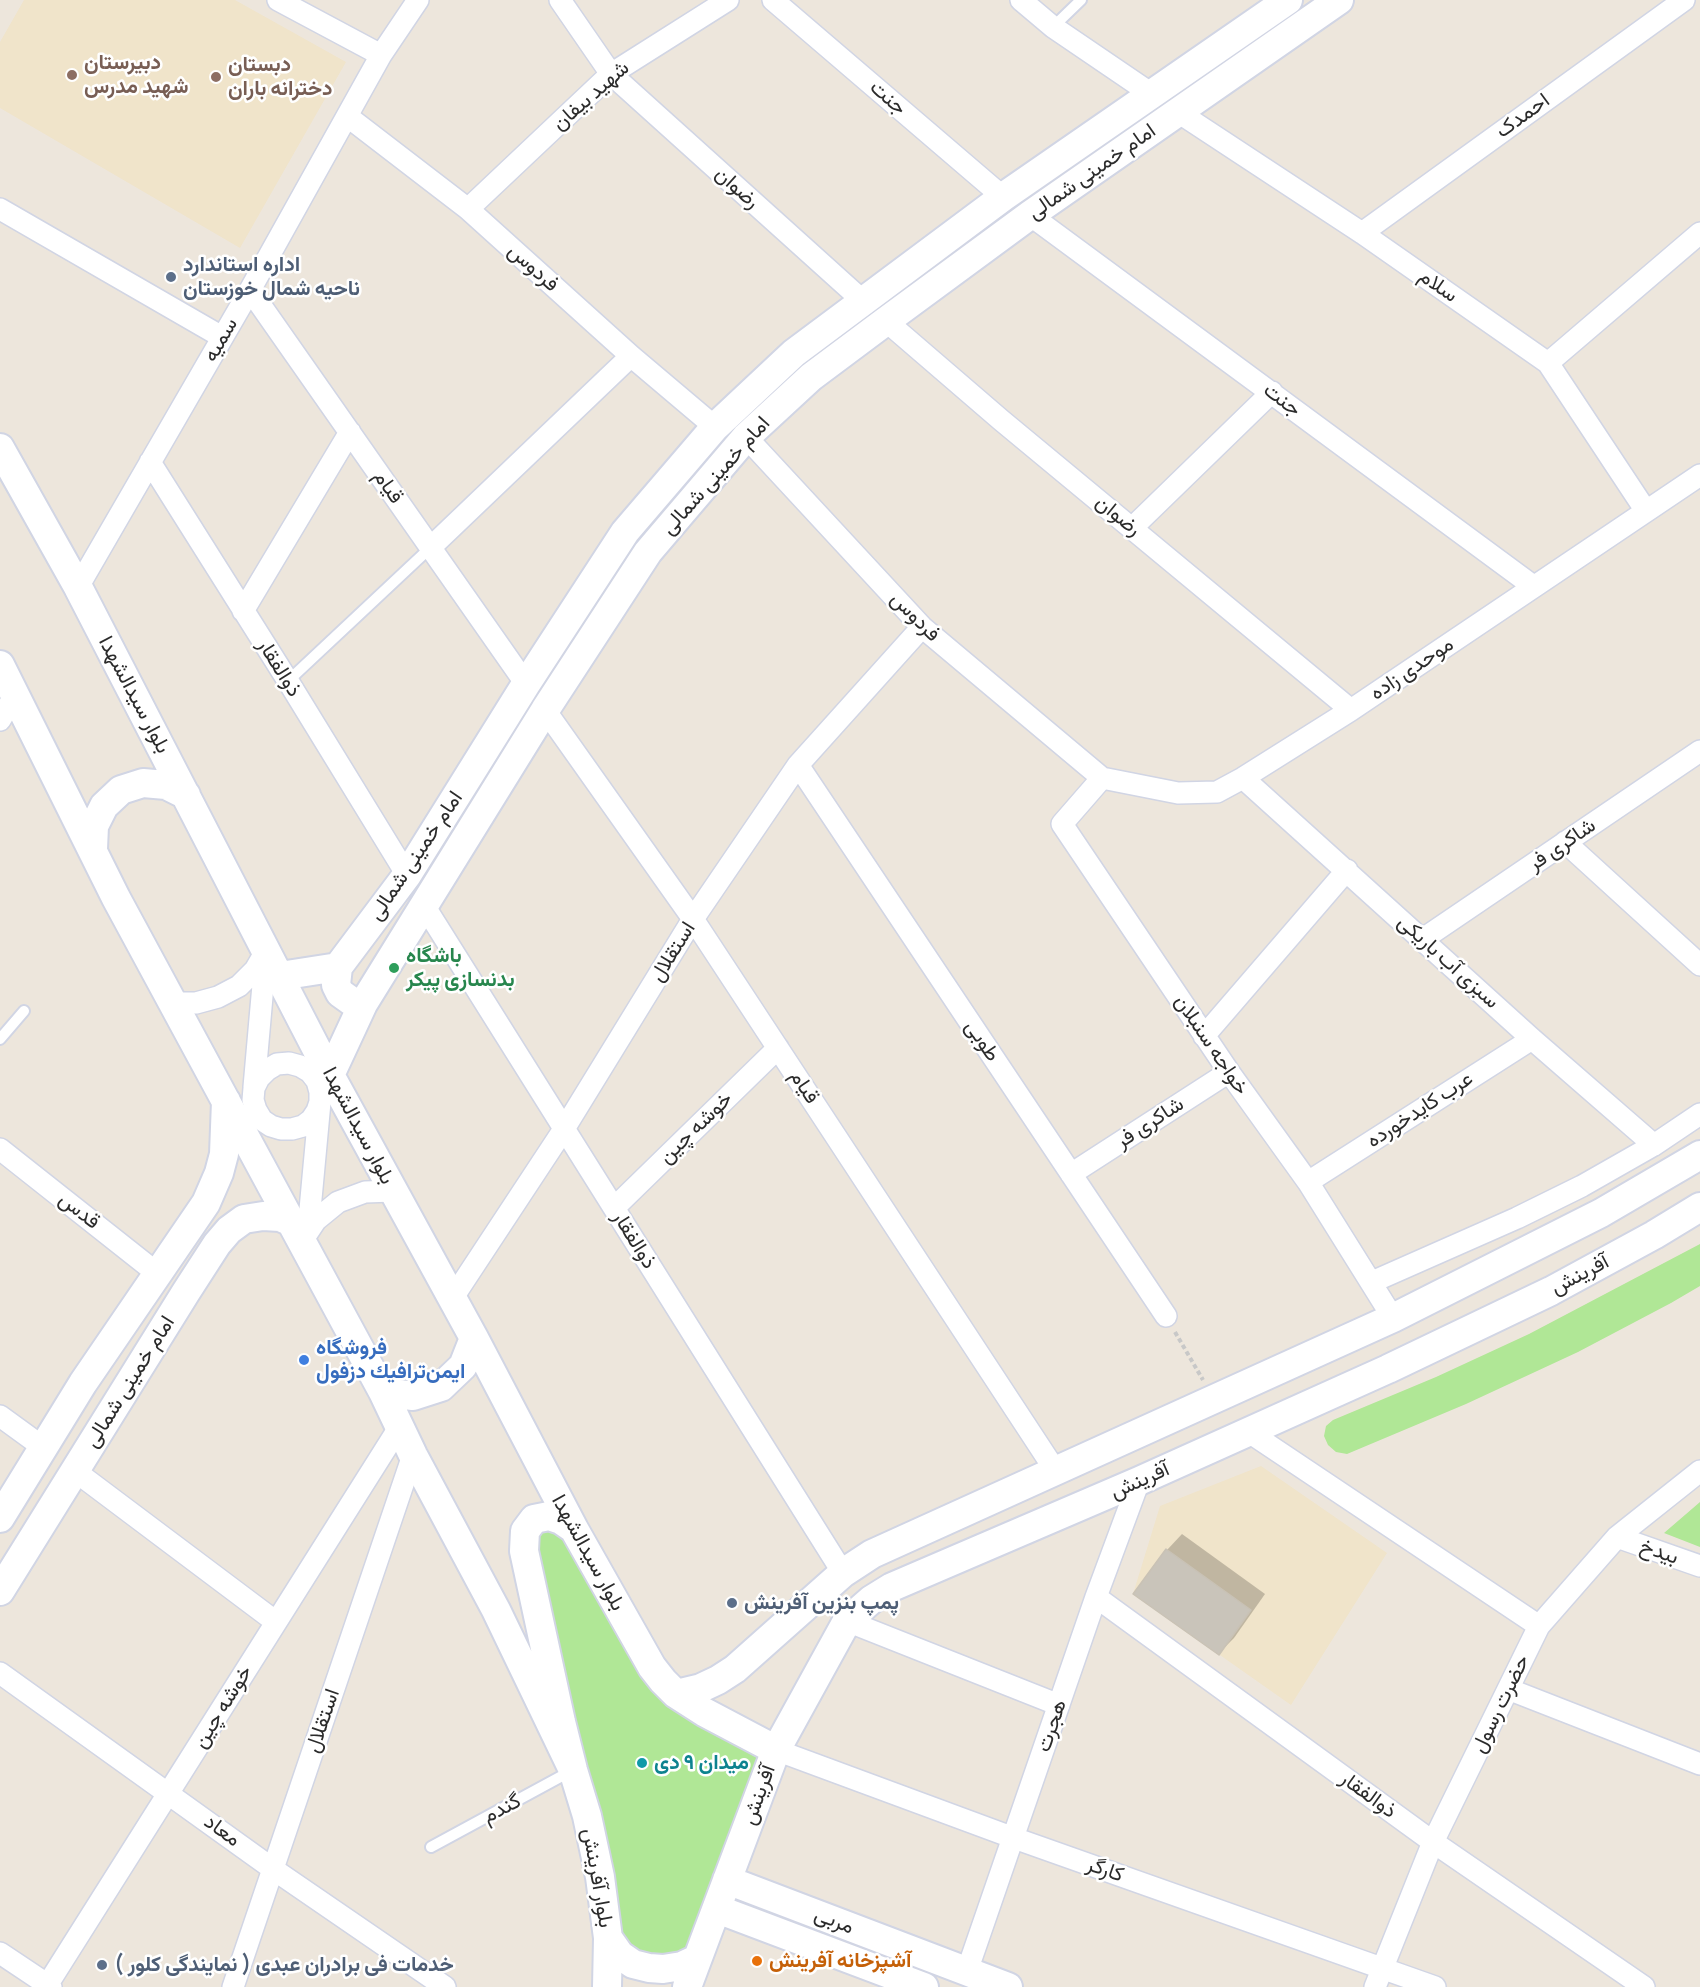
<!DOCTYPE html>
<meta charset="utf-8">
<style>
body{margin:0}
canvas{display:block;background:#ede6dc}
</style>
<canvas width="1700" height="1987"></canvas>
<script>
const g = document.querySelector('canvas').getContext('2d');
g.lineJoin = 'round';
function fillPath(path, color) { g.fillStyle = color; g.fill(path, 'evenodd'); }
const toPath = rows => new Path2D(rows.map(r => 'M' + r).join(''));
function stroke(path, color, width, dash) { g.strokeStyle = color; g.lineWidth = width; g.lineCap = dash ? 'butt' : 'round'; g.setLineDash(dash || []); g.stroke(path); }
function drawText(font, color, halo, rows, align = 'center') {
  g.font = font + ' Manrope,Vazirmatn,sans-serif'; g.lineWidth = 5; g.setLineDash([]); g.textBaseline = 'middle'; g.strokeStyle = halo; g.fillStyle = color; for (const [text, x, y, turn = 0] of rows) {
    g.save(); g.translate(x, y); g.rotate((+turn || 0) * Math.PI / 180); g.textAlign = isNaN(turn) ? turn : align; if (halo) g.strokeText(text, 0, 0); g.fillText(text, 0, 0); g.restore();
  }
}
fillPath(toPath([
 [24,0,235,0,346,62,240,248,0,108,0,42],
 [1261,1466,1387,1553,1291,1705,1133,1594,1160,1506]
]), '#f0e4ca');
fillPath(toPath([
 [1700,1244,1700,1286,1671,1303,1578,1352,1466,1404,1347,1454,1336,1452,1328,1445,1324,1436,1326,1426,1333,1420,1436,1377,1529,1334],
 [1700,1502,1700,1547,1664,1533],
 [538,1528,562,1528,629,1648,763,1754,691,1946,678,1955,648,1958,621,1939,533,1536]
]), '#b0e796');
fillPath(toPath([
 [1182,1534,1265,1594,1234,1638,1219,1653,1135,1593,1167,1550]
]), '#0003');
const building = toPath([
 [1166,1549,1251,1610,1219,1655,1133,1594,1166,1549]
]);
fillPath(building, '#c9c4ba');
stroke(building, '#c9c2b5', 1.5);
const lane = toPath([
 [1053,27,1081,0],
 [288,681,430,548],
 [0,1039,24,1011],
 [431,1847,573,1770]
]);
const street = toPath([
 [278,0,381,55],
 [560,0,611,74,863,301],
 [773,0,1003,197],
 [1021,0,1053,27,1153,95],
 [1178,112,1362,233,1548,363,1646,511],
 [347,116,468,209,631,356,715,427],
 [0,209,222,337],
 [468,209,611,74,728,0],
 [1030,215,1533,586],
 [1362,233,1684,0],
 [250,290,526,684],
 [886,321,1001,420,1351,710],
 [1548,363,1700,233],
 [746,437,922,627,1102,778,1178,793,1217,792,1243,778,1351,710,1700,475],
 [150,462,288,681,407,875],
 [1132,528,1272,392],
 [430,548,631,356],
 [78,587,250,290,381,55,418,0],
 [243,611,350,432],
 [545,710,693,919,1055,1470],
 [0,720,15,695],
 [798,765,1166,1316],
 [1102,778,1062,824,1229,1072,1308,1182,1393,1318],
 [1243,778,1532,1039,1654,1145],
 [1565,842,1700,965],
 [425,907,843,1573],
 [1423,939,1700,751],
 [173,1003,196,1003,218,997,239,986,255,970,266,951],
 [1204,1036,1347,870],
 [254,1087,266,951],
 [0,1149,158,1274],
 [1071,1174,1229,1072],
 [1308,1182,1532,1039],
 [614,1208,778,1048],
 [308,1231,320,1102,320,1092,317,1081,310,1072,300,1066,289,1063,277,1064,267,1070,259,1078,254,1088,253,1100,256,1110,262,1120,271,1126,281,1129,292,1129,303,1126,311,1120,317,1111,320,1102],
 [306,1235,316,1220,338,1202,365,1192,393,1191],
 [1372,1282,1517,1218,1582,1186,1654,1145,1700,1114],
 [452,1299,564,1129,693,919,798,765,922,627],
 [0,1416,44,1448],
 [1249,1432,1539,1626],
 [75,1471,276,1622],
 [1617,1537,1700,1566],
 [1096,1597,1433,1842,1644,1987],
 [847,1621,1059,1705],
 [0,1673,273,1869,445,1987],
 [1508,1689,1700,1764],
 [776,1750,1014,1838,1435,1987],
 [0,1953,51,1987],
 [967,1971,1096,1597,1139,1481],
 [46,1987,400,1426],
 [233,1987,413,1455],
 [1375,1987,1433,1842,1539,1626,1617,1537,1700,1471]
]);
const secondary = toPath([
 [0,448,78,587,330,1075,474,1338,574,1529,652,1667,663,1681,676,1694,704,1712,776,1750],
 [0,665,116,898,383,1392,413,1455,496,1610,573,1770],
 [93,849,94,826,104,806,121,790,143,783,166,785,186,795],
 [338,967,336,985,340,993,354,1003,363,1004],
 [280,976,338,967,407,875,526,684,625,532,715,427,794,353,1003,197,1288,0],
 [330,1075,363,1004,545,710,648,552,746,437,811,377,886,321,1030,215,1339,0],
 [383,1392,413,1396,441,1387,463,1366,474,1338],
 [0,1518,83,1383,206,1203,219,1173,224,1154,226,1101],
 [574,1529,561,1520,549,1516,534,1519,525,1531,524,1551,561,1722,573,1770,587,1816,600,1877,608,1938,607,1987],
 [0,1591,186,1292,217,1244,229,1230,244,1219,263,1216,280,1217,289,1221],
 [676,1694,701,1688,718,1680,735,1669,843,1573,872,1554,1393,1318,1601,1213,1700,1155],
 [727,1880,1008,1987],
 [717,1909,924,1987],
 [608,1938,620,1955,633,1964,649,1968,663,1969,682,1966,697,1959],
 [687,1987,776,1750,847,1621,871,1600,892,1587,1139,1481,1388,1369,1551,1291,1654,1235,1700,1207]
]);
stroke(lane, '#d1d5e4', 14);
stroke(street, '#d1d5e4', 24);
stroke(secondary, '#d1d5e4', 32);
stroke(toPath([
 [1175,1332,1203,1380]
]), '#c8c8c8', 4, [4.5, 3]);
stroke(lane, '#fff', 10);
stroke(street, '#fff', 21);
stroke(secondary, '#fff', 28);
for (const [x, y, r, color] of [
 [72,75,6,"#8d6e63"],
 [216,77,6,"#8d6e63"],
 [171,277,6,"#5c6f8a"],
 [394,968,6,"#2e9e5b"],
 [304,1360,6,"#3f7fe0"],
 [732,1603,6,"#5c6f8a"],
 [642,1763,6,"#0f9aa8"],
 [757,1961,6,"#e8710a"],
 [102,1965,6,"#5c6f8a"]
]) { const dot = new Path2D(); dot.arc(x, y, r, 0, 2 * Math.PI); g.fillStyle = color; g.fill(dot); stroke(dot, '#fff', 2); }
drawText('bold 21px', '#785e54', '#fff', [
 ["دبیرستان",84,63],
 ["شهید مدرس",84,87],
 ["دبستان",228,65],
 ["دخترانه باران",228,89]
], 'left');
drawText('21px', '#2b2b2b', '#fff', [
 ["شهید بیفان",591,96,-41],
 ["جنت",888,98,41],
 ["احمدک",1523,116,-36],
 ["امام خمینی شمالی",1092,172,-35],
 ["رضوان",737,188,42],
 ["فردوس",533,268,42],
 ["سلام",1438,286,35],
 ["سمیه",221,340,-60],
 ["جنت",1282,400,37],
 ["امام خمینی شمالی",716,476,-48],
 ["قیام",388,487,55],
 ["رضوان",1118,516,39],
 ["فردوس",915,617,45],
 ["ذوالفقار",279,668,58],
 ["موحدی زاده",1412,669,-34],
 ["بلوار سیدالشهدا",134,695,62],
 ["شاکری فر",1562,845,-34],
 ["امام خمینی شمالی",416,856,-56],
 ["استقلال",673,952,-58],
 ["سبزی آب باریکی",1448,962,42],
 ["طوبی",982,1041,56],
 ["خواجه سنبلان",1211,1045,56],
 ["قیام",804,1087,57],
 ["عرب کایدخورده",1420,1110,-33],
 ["شاکری فر",1150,1123,-33],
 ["بلوار سیدالشهدا",358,1126,62],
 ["خوشه چین",696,1128,-44],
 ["قدس",79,1211,38],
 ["ذوالفقار",634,1240,58],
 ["آفرینش",1580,1275,-28],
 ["امام خمینی شمالی",130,1382,-58],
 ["آفرینش",1140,1481,-24],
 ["بیدخ",1659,1552,19],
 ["بلوار سیدالشهدا",588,1553,61],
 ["حضرت رسول",1501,1704,-64],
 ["خوشه چین",223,1707,-58],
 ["استقلال",323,1721,-71],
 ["هجرت",1052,1726,-71],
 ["آفرینش",759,1795,-70],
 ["ذوالفقار",1368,1795,36],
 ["گندم",502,1809,-28],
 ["معاد",222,1831,36],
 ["کارگر",1105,1870,19],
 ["بلوار آفرینش",597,1878,80],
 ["مربی",834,1921,21]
]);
drawText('bold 21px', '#4e5e75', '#fff', [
 ["اداره استاندارد",183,265],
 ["ناحیه شمال خوزستان",183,289],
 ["پمپ بنزین آفرینش",744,1603],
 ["خدمات فی برادران عبدی ( نمایندگی کلور )",114,1965]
], 'left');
drawText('bold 21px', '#27864d', '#fff', [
 ["باشگاه",406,956],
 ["بدنسازی پیکر",406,980]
], 'left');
drawText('bold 21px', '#366cbe', '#fff', [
 ["فروشگاه",316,1348],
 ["ايمن‌ترافيك دزفول",316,1372]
], 'left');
drawText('bold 21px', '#0d838f', '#fff', [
 ["میدان ۹ دی",654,1763]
], 'left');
drawText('bold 21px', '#c56008', '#fff', [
 ["آشپزخانه آفرینش",769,1961]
], 'left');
</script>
